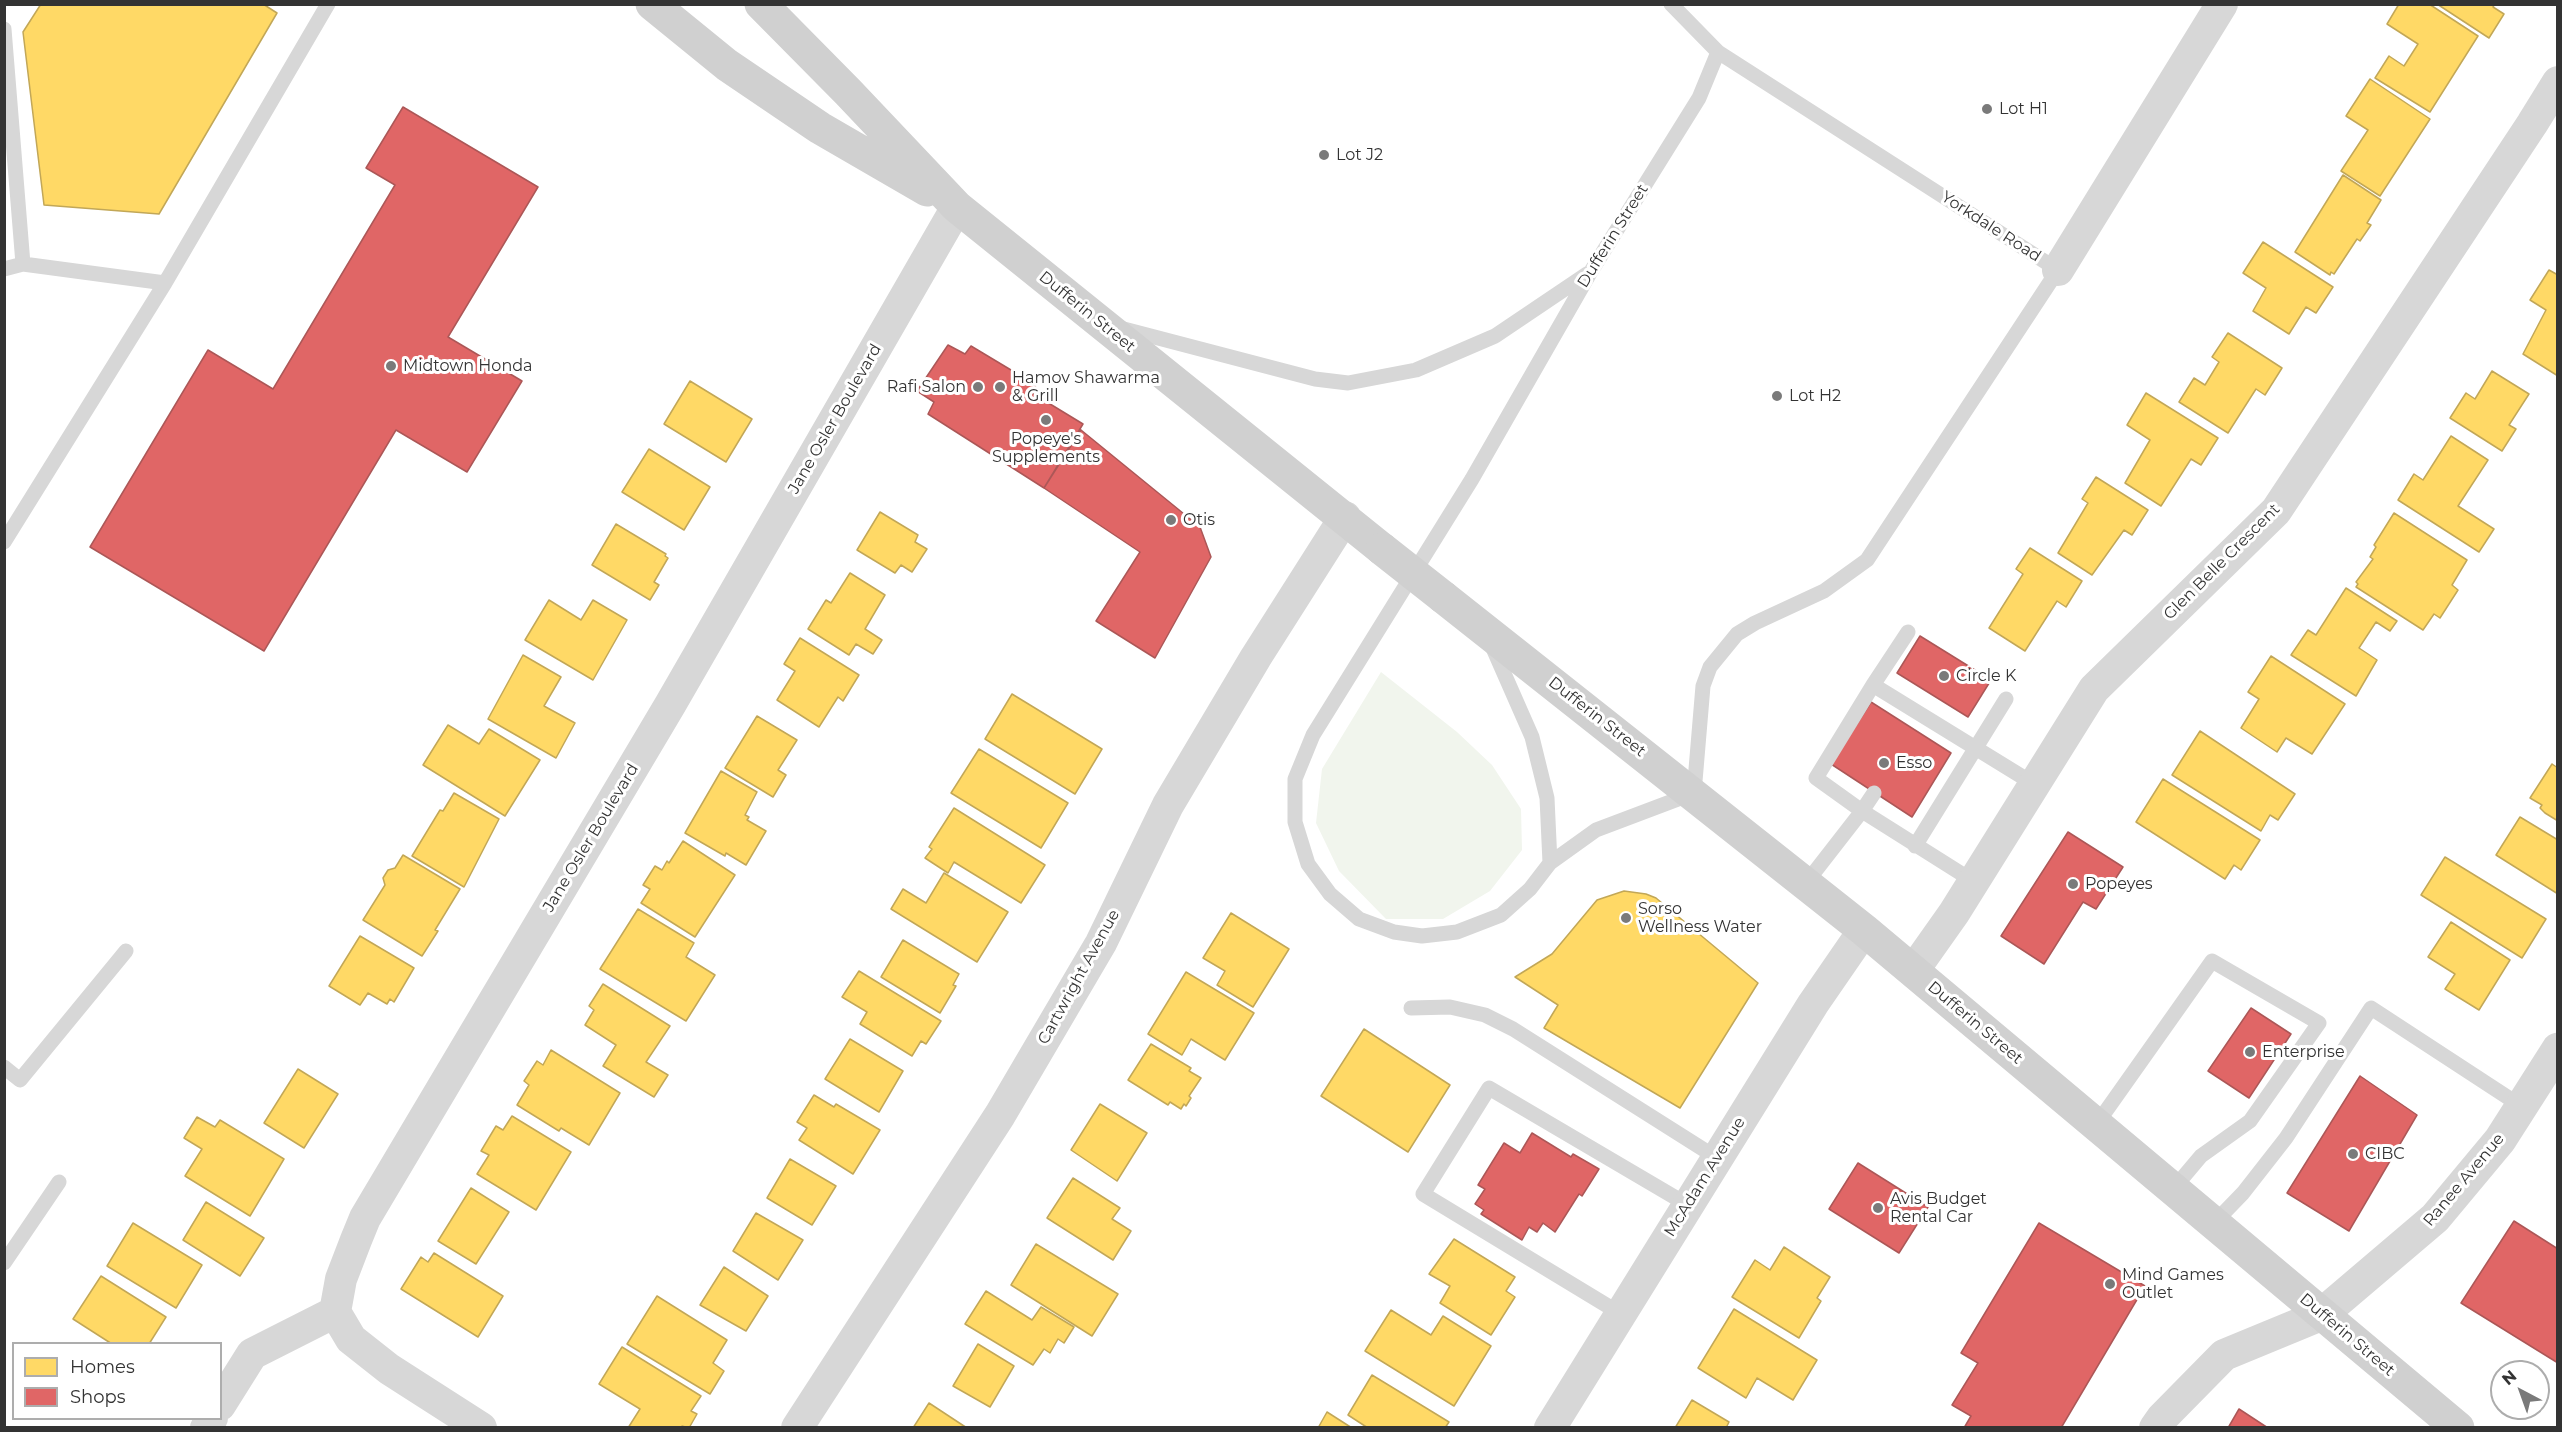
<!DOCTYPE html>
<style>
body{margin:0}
#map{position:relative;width:2562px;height:1432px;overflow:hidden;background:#fff;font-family:Montserrat,sans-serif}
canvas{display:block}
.frame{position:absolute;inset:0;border:6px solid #333;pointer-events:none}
.legend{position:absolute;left:12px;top:1342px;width:210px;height:78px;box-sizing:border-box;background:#fff;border:2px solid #adadad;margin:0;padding:8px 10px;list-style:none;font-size:18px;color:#333}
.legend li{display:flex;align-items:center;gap:12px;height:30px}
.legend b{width:30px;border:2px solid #adadad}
.north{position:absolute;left:2490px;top:1360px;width:60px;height:60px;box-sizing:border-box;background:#fff;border:2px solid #adadad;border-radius:50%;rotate:319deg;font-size:16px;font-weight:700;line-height:24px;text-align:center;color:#333}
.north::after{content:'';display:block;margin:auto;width:21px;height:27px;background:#7a7a7a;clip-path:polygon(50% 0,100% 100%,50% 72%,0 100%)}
</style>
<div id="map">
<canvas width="2562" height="1432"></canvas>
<div class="frame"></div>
<ul class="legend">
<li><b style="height:16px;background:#ffd966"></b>Homes</li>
<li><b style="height:16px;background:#e06666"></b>Shops</li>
</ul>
<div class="north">N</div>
</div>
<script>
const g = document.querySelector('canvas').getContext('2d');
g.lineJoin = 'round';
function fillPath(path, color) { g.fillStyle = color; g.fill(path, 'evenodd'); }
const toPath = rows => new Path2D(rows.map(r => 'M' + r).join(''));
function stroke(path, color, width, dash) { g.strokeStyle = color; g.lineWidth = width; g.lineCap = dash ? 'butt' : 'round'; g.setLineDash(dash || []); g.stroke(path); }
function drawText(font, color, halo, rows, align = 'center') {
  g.font = font + ' Montserrat,sans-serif'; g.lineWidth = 6; g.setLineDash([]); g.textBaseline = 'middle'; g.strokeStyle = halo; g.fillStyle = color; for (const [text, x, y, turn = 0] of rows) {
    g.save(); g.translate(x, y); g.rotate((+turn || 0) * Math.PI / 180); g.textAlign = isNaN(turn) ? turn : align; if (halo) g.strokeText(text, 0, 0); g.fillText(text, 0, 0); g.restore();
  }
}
fillPath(toPath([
 [1381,672,1457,732,1492,765,1521,809,1522,850,1490,891,1443,919,1386,919,1339,871,1316,823,1322,769]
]), '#f1f5ed');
const homes = toPath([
 [41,4,263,4,277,13,159,214,44,205,23,32,41,4],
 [2399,4,2429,4,2478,36,2430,112,2375,78,2389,56,2404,66,2418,44,2387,24,2399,4],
 [2437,4,2495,4,2493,7,2504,14,2489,38,2437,4],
 [2370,79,2430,119,2380,196,2341,171,2368,130,2346,116,2370,79],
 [2343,175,2381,200,2367,223,2371,225,2360,241,2357,239,2334,274,2331,272,2330,275,2295,252,2343,175],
 [2263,242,2333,287,2316,313,2306,307,2289,334,2253,311,2266,288,2243,273,2263,242],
 [2549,270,2558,275,2558,376,2523,354,2546,310,2530,300,2549,270],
 [2228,333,2282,368,2265,395,2256,389,2228,433,2179,402,2194,378,2205,385,2219,362,2212,357,2228,333],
 [2492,371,2529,394,2509,425,2516,429,2502,451,2450,418,2466,393,2475,399,2492,371],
 [690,381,752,419,726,462,664,424,690,381],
 [2146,393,2218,438,2201,465,2191,459,2161,506,2125,483,2150,440,2127,425,2146,393],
 [2451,436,2488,460,2458,506,2494,529,2479,552,2398,500,2414,474,2423,480,2451,436],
 [649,449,710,487,684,530,622,492,649,449],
 [2096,477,2148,510,2132,535,2124,530,2092,575,2058,553,2088,503,2082,499,2096,477],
 [880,512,918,535,915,542,927,549,912,572,901,565,895,573,857,550,880,512],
 [2394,513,2467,560,2452,585,2458,590,2440,618,2434,614,2423,630,2356,587,2358,584,2356,582,2373,559,2370,557,2376,547,2374,545,2394,513],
 [616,524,666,554,665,556,668,558,654,582,659,585,650,600,592,565,616,524],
 [2030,548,2082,581,2066,607,2057,601,2025,651,1989,628,2023,574,2016,569,2030,548],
 [850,573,885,595,865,629,882,640,873,654,856,644,849,655,808,629,826,600,831,603,850,573],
 [2346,588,2397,621,2390,631,2376,622,2359,648,2377,660,2356,696,2291,655,2308,630,2316,635,2346,588],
 [549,600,581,620,593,600,627,620,593,680,525,640,549,600],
 [800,638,859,675,843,701,838,697,819,727,777,700,795,671,784,664,800,638],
 [523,655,561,677,544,706,575,723,556,758,488,719,523,655],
 [2271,656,2345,704,2312,754,2286,738,2277,752,2241,728,2259,699,2248,692,2271,656],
 [1012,694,1102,749,1075,794,985,739,1012,694],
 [757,716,797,740,778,770,786,775,773,797,725,768,757,716],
 [448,725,479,744,489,729,540,760,505,816,423,765,448,725],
 [2200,731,2295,794,2278,820,2270,815,2261,831,2172,775,2200,731],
 [979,749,1068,803,1041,848,951,793,979,749],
 [2552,764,2558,768,2558,821,2545,813,2540,808,2542,805,2530,798,2552,764],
 [721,771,757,792,745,815,749,817,747,820,766,831,746,865,726,853,725,856,685,833,721,771],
 [2163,779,2260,840,2241,870,2234,865,2225,879,2136,822,2163,779],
 [454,793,499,819,464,887,412,856,440,810,443,811,454,793],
 [954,808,1045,865,1021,903,954,862,948,873,925,858,932,849,929,847,954,808],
 [2520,817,2558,840,2558,894,2496,855,2520,817],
 [683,841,735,875,695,937,641,903,650,889,643,885,655,866,662,870,667,861,669,863,683,841],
 [403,855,460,889,435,930,438,931,422,956,363,920,385,885,383,878,388,870,395,868,403,855],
 [2445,857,2546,919,2522,958,2421,895,2445,857],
 [944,873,1008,912,977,962,891,909,903,889,926,903,944,873],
 [1624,891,1646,894,1656,898,1758,983,1680,1108,1544,1028,1558,1005,1515,977,1552,954,1597,900,1624,891],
 [638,909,694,943,686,957,715,975,686,1021,600,969,638,909],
 [1231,913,1289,949,1253,1007,1217,985,1225,971,1203,958,1231,913],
 [2451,922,2510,960,2479,1010,2445,989,2455,974,2428,957,2451,922],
 [360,936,414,968,394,1002,390,999,387,1004,368,993,360,1005,329,986,360,936],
 [903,940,959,974,953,985,956,986,940,1013,881,977,903,940],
 [859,971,941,1021,926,1044,921,1041,912,1056,860,1024,867,1012,842,997,859,971],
 [1186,972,1254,1013,1225,1060,1191,1039,1182,1055,1148,1034,1186,972],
 [603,984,670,1026,646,1062,668,1075,654,1097,603,1066,616,1045,585,1025,594,1010,589,1006,603,984],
 [1364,1029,1450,1085,1408,1152,1321,1096,1364,1029],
 [850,1039,903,1071,879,1112,825,1079,850,1039],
 [1151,1044,1191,1068,1189,1071,1201,1078,1189,1096,1191,1098,1186,1106,1184,1104,1181,1109,1170,1102,1168,1105,1128,1080,1151,1044],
 [551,1050,620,1093,589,1145,561,1128,559,1131,517,1105,529,1085,524,1081,537,1061,543,1065,551,1050],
 [298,1069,338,1094,304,1148,264,1123,298,1069],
 [814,1095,834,1107,836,1104,880,1130,853,1174,799,1140,807,1128,797,1122,814,1095],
 [1100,1104,1147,1133,1117,1181,1071,1150,1100,1104],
 [512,1116,571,1152,536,1210,477,1174,489,1155,481,1151,496,1126,503,1130,512,1116],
 [197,1117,215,1127,220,1120,284,1159,250,1216,185,1176,202,1149,184,1138,197,1117],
 [790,1159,836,1186,812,1225,767,1198,790,1159],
 [1073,1178,1120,1208,1112,1219,1131,1231,1113,1260,1047,1218,1073,1178],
 [471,1188,509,1212,476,1264,438,1241,471,1188],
 [206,1202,264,1238,240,1276,183,1240,206,1202],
 [756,1213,803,1240,778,1280,733,1251,756,1213],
 [133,1223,202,1265,176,1308,107,1266,133,1223],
 [1454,1239,1515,1277,1506,1291,1515,1297,1491,1335,1440,1303,1450,1286,1429,1274,1454,1239],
 [1036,1244,1118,1294,1092,1336,1011,1285,1036,1244],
 [1784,1247,1830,1277,1817,1298,1821,1301,1799,1338,1732,1297,1755,1260,1770,1270,1784,1247],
 [434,1253,503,1296,478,1337,401,1289,421,1257,428,1262,434,1253],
 [724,1267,768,1296,746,1331,700,1305,724,1267],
 [101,1276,166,1317,149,1344,112,1344,73,1319,101,1276],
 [986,1291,1032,1320,1041,1307,1074,1327,1064,1343,1058,1339,1050,1353,1044,1349,1033,1365,965,1324,986,1291],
 [657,1296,727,1340,713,1363,724,1371,710,1394,627,1344,657,1296],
 [1734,1309,1817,1360,1793,1400,1757,1378,1746,1398,1698,1368,1734,1309],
 [1391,1310,1431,1335,1443,1316,1491,1346,1454,1406,1365,1351,1391,1310],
 [978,1344,1014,1366,990,1407,953,1386,978,1344],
 [622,1347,701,1396,691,1411,697,1414,689,1428,682,1426,681,1428,628,1428,640,1409,599,1384,622,1347],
 [1372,1375,1449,1422,1445,1428,1368,1428,1348,1415,1372,1375],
 [1692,1400,1729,1422,1726,1428,1675,1428,1692,1400],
 [929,1403,967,1428,913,1428,929,1403],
 [1327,1412,1352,1428,1318,1428,1327,1412]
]);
fillPath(homes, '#ffd966');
stroke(homes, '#c2a757', 1.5);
const shops = toPath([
 [403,107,538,187,448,337,522,381,467,472,396,430,264,651,90,547,208,350,273,389,395,185,366,168,403,107],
 [948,345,965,354,971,346,1036,385,1032,393,1083,424,1044,488,928,414,934,402,917,391,948,345],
 [1081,430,1200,527,1211,557,1155,658,1096,621,1140,552,1044,488,1081,430],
 [1920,636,1991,680,1968,717,1897,673,1920,636],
 [1871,702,1951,753,1912,817,1831,764,1871,702],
 [2068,832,2123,867,2096,909,2083,902,2044,964,2001,936,2068,832],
 [2251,1008,2291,1034,2249,1098,2208,1071,2251,1008],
 [2360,1076,2417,1115,2349,1231,2287,1193,2360,1076],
 [1532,1133,1571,1157,1573,1154,1599,1169,1582,1196,1579,1194,1555,1232,1543,1223,1537,1232,1529,1227,1522,1240,1481,1214,1484,1210,1475,1204,1485,1189,1478,1185,1504,1143,1520,1153,1532,1133],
 [1858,1163,1928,1207,1899,1253,1829,1209,1858,1163],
 [2514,1221,2558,1249,2558,1363,2461,1303,2514,1221],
 [2039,1223,2145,1286,2061,1428,1964,1428,1971,1416,1952,1405,1978,1363,1961,1353,2039,1223],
 [2239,1409,2268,1428,2228,1428,2239,1409]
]);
fillPath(shops, '#e06666');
stroke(shops, '#ac5757', 1.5);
stroke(toPath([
 [1671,4,1718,52,2058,270,1867,560,1824,591,1755,623,1737,634,1710,667,1703,686,1694,793,1596,830,1550,863,1530,889,1501,915,1457,932,1422,936,1394,932,1359,919,1330,894,1308,864,1295,822,1295,779,1313,735,1472,479,1590,273,1699,98,1718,52],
 [4,29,23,264],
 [4,269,23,264,165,283],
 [1120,328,1315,379,1348,383,1416,370,1495,336,1587,274],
 [4,542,165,283,328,4],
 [1492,646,1532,737,1547,798,1550,863],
 [1873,685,1908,632],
 [1874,793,1862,811,1816,778,1873,685,2034,784],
 [1915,846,2006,699],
 [1806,883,1862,811,1973,881],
 [1411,1008,1450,1007,1485,1015,1513,1029,1717,1158],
 [4,1067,20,1080,126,951],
 [2096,1125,2212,961,2319,1023,2250,1121,2201,1156,2174,1188],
 [2214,1223,2243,1193,2286,1138,2371,1008,2521,1106],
 [4,1263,59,1182],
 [1621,1314,1423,1194,1489,1088,1688,1205]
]), '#d7d7d7', 15);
stroke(toPath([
 [2058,270,2222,4],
 [1913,971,1954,913,2094,689,2276,511,2532,124,2558,82],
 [220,1405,252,1354,335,1312],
 [206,1428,212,1418],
 [481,1428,389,1369,351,1339,335,1312,341,1279,356,1240,365,1218,670,705,957,207],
 [797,1428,1000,1115,1101,943,1168,805,1256,657,1345,517],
 [1550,1428,1813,1004,1864,930],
 [2155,1428,2162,1418,2224,1355,2321,1315]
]), '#d7d7d7', 32);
stroke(toPath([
 [2321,1315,2435,1218,2500,1140,2558,1049]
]), '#d7d7d7', 33);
stroke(toPath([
 [652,4,727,65,820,128,927,190],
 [761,4,848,92,957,207,1382,549],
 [1443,597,1864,930,2458,1428]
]), '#d0d0d0', 33);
stroke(toPath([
 [1382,549,1443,597]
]), '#d0d0d0', 33);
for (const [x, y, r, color] of [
 [1987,109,6,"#7a7a7a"],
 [1324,155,6,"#7a7a7a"],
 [391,366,6,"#7a7a7a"],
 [978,387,6,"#7a7a7a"],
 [1000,387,6,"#7a7a7a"],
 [1777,396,6,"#7a7a7a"],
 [1046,420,6,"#7a7a7a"],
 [1171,520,6,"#7a7a7a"],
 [1944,676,6,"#7a7a7a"],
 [1884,763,6,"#7a7a7a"],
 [2073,884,6,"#7a7a7a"],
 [1626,918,6,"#7a7a7a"],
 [2250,1052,6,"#7a7a7a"],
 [2353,1154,6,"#7a7a7a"],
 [1878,1208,6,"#7a7a7a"],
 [2110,1284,6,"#7a7a7a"]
]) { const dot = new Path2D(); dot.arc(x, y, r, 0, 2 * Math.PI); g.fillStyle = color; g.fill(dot); stroke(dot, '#fff', 2); }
drawText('16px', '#333', '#fff', [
 ["Lot H1",1999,109],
 ["Lot J2",1336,155],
 ["Midtown Honda",403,366],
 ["Hamov Shawarma",1012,378],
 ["& Grill",1012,396],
 ["Rafi Salon",966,387,"right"],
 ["Lot H2",1789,396],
 ["Popeye's",1046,439,"center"],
 ["Supplements",1046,457,"center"],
 ["Otis",1183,520],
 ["Circle K",1956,676],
 ["Esso",1896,763],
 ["Popeyes",2085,884],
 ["Sorso",1638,909],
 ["Wellness Water",1638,927],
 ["Enterprise",2262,1052],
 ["CIBC",2365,1154],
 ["Avis Budget",1890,1199],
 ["Rental Car",1890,1217],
 ["Mind Games",2122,1275],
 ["Outlet",2122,1293]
], 'left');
drawText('16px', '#333', '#fff', [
 ["Yorkdale Road",1991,227,33],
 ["Dufferin Street",1613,236,-58],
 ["Dufferin Street",1087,312,39],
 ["Jane Osler Boulevard",835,419,-60],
 ["Glen Belle Crescent",2222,562,-45],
 ["Dufferin Street",1597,717,38],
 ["Jane Osler Boulevard",591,838,-59],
 ["Cartwright Avenue",1079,977,-61],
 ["Dufferin Street",1975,1023,40],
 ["McAdam Avenue",1705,1177,-58],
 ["Ranee Avenue",2464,1180,-50],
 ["Dufferin Street",2347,1335,40]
]);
</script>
